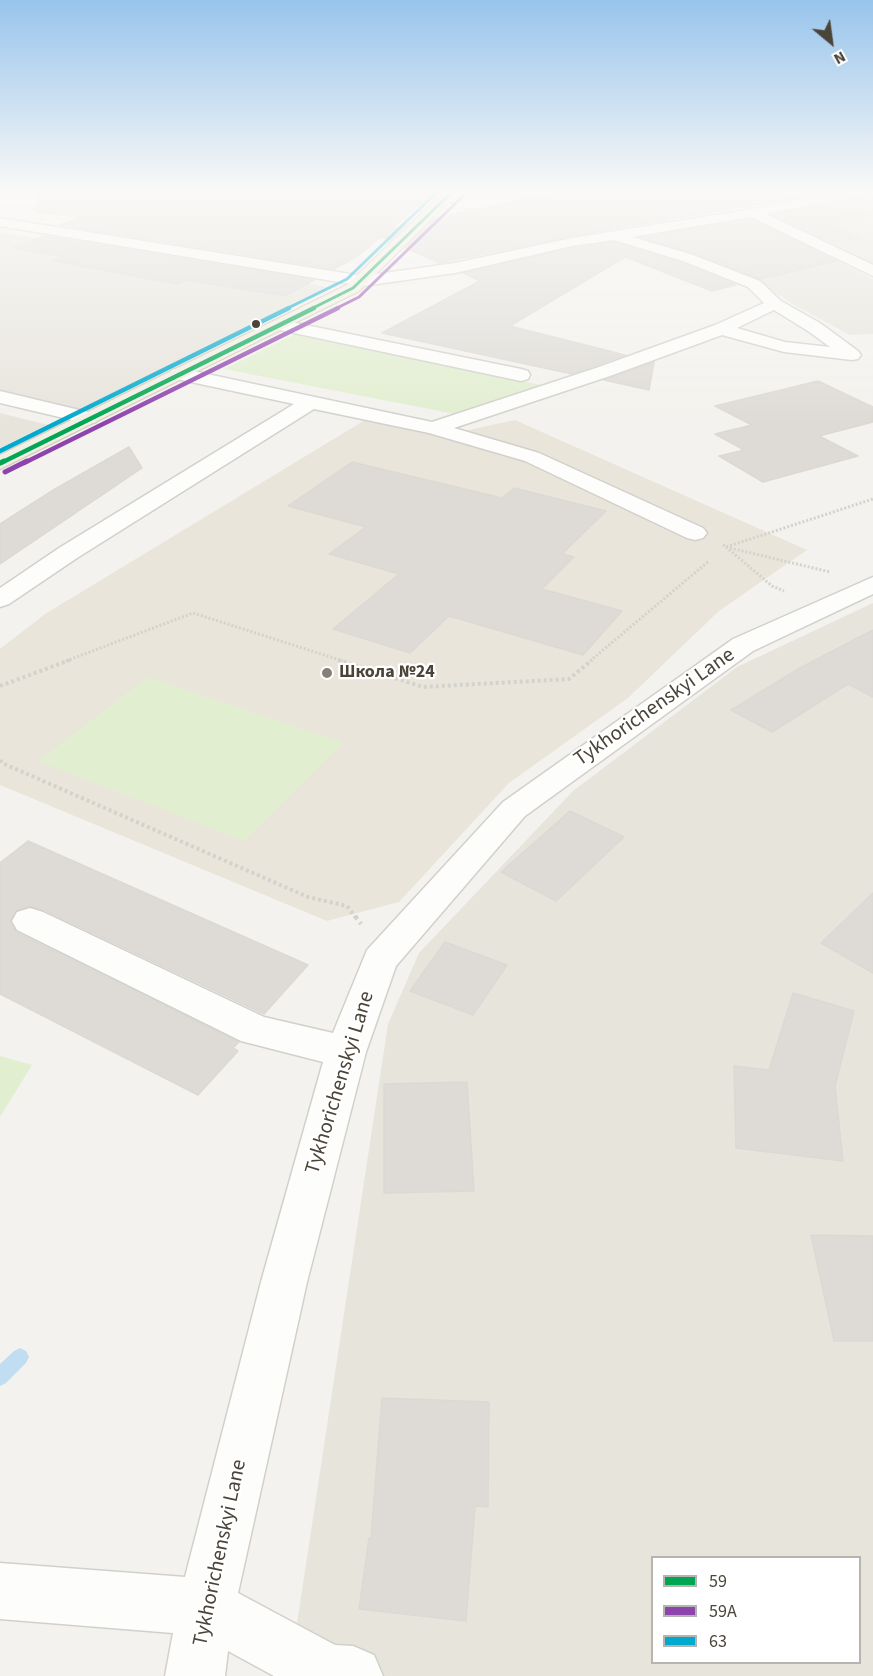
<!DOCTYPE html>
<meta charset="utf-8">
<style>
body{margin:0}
#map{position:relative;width:873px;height:1676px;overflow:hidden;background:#f4f2ee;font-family:"Source Sans 3",sans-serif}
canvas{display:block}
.legend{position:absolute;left:651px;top:1556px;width:210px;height:108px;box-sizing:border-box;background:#fff;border:2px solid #b7b4b0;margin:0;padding:8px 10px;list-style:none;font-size:18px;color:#4b4439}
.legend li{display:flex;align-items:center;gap:12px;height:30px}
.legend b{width:30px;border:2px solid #b7b4b0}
.north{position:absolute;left:801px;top:12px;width:60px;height:60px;-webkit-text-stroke:4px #fff;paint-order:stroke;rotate:151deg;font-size:16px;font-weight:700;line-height:24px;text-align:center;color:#4b4439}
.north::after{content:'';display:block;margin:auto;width:21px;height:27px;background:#4b4439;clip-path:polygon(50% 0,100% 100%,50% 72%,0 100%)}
</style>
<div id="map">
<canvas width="873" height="1676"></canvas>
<ul class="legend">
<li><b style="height:8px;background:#00a651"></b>59</li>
<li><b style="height:8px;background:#8e44ad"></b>59А</li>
<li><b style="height:8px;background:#00a9ce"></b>63</li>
</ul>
<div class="north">N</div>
</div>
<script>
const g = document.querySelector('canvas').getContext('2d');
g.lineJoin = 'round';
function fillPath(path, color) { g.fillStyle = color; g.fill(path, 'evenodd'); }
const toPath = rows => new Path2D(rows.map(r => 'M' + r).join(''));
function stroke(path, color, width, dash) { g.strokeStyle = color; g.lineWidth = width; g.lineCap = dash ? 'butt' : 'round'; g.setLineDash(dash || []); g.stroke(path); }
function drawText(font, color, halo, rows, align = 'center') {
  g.font = font + ' "Source Sans 3",sans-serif'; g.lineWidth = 4.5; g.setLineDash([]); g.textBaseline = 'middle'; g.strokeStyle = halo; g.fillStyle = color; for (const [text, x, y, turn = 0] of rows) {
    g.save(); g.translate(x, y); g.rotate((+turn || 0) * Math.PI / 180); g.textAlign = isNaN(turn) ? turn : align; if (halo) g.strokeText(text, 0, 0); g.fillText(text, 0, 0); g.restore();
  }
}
fillPath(toPath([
 [873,193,873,264,765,212],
 [751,217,873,279,873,334,850,335,794,305,752,277,723,264,633,237],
 [0,232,333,288,74,412,0,394],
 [0,413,48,425,0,448],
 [873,603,873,1676,289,1676,388,1024,419,953,573,791,737,667],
 [652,1558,860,1558,860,1662,652,1662]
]), '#e7e4dc');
fillPath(toPath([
 [370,417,445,435,515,420,807,550,719,611,628,698,509,783,399,902,327,921,0,785,0,649,45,614]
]), '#eae5da');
fillPath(toPath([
 [297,333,546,386,455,414,224,369],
 [148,677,344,743,244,841,38,761],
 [0,1056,32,1065,0,1117]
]), '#e1eecf');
fillPath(toPath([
 [20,1348,26,1351,29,1357,26,1363,6,1383,0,1386,0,1364,14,1351,20,1348]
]), '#c0ddf1');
const building = toPath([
 [38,189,439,189,390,229,406,225,390,241,381,237,356,257,334,269,59,225,82,217,37,212,38,189],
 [567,189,772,189,800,197,572,236,440,263,405,248,434,219,567,189],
 [826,205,867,216,830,224,861,238,830,242,773,215,826,205],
 [751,219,836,261,761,279,694,253,642,238,751,219],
 [45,236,314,280,285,296,188,280,177,284,53,261,65,257,12,248,45,236],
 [614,242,682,263,736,285,712,291,625,257,510,326,625,355,572,374,382,333,480,281,463,273,572,248,614,242],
 [654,362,649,390,604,380,611,378,654,362],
 [818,381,873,407,873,422,819,436,858,456,763,482,719,456,744,450,715,434,752,425,715,406,818,381],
 [129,447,142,468,0,564,0,524,55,489,129,447],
 [352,462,502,498,514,488,606,511,562,554,574,557,542,589,622,611,583,655,449,616,410,653,333,629,399,574,329,554,366,527,288,506,352,462],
 [873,630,873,697,848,684,772,732,731,710,800,668,873,630],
 [570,811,624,837,556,901,501,872,570,811],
 [28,841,308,965,264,1014,44,910,29,906,15,911,10,922,16,932,239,1042,233,1048,238,1051,198,1095,0,994,0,863,28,841],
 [873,893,873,973,821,943,873,893],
 [445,942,507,965,473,1015,410,991,445,942],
 [793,993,854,1011,835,1086,843,1161,736,1148,734,1066,769,1070,793,993],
 [467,1082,474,1191,384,1193,384,1084,467,1082],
 [811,1235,873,1236,873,1341,834,1341,811,1235],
 [382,1398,489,1402,488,1507,475,1506,466,1621,359,1609,369,1538,371,1538,382,1398]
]);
fillPath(building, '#dedbd6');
stroke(building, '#dcd9d4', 1.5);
const minor = toPath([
 [475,189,503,189,497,193,446,203,439,199,441,196,475,189],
 [851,189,873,189,873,193,766,214,873,265,873,276,751,217,632,237,693,255,760,281,781,301,820,323,858,351,861,355,858,359,852,360,784,352,722,335,610,376,454,428,539,453,703,528,707,533,703,538,695,540,687,538,525,461,429,433,314,409,77,558,9,604,0,607,0,588,59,548,294,404,172,378,170,374,172,370,179,368,432,422,596,368,715,325,764,303,748,287,683,261,614,240,572,246,455,273,363,286,0,226,0,218,363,276,455,263,572,238,753,209,851,189],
 [774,310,808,331,830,347,785,342,737,328,774,310],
 [281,320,521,369,528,371,530,375,528,379,521,381,275,329,273,325,275,321,281,320],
 [0,391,96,414,99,418,96,422,89,424,0,403,0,391],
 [873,577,873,594,753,651,525,816,396,966,366,1052,307,1282,238,1593,335,1645,353,1646,374,1655,383,1676,274,1676,228,1651,225,1676,165,1676,173,1633,0,1619,0,1563,185,1577,261,1282,323,1062,241,1041,17,930,12,921,17,912,30,908,43,912,264,1017,333,1033,367,950,503,802,733,639,873,577]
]);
const major = toPath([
 [447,189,461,189,359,291,0,469,0,455,347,285,447,189]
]);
stroke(minor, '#d2d0cb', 3);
stroke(major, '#d6cebb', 3);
stroke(toPath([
 [723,545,726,547,873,499],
 [726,547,830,572],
 [726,547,772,586,784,591],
 [66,661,193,613,343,661],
 [590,661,709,561]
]), '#d3d2cc', 3, [2, 2]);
stroke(toPath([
 [338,660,423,687,569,679,592,660],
 [0,686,70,660],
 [0,760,2,763,308,897,347,906,356,918]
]), '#d3d2cc', 4, [3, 3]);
stroke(toPath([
 [355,916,361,924]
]), '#d3d2cc', 4.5, [4, 4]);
fillPath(minor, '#fdfdfc');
fillPath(major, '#f2efe6');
stroke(toPath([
 [311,309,353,288,455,189]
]), '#00a651', 3);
stroke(toPath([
 [1,463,314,308]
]), '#00a651', 4.5);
stroke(toPath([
 [0,463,4,461]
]), '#00a651', 5);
stroke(toPath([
 [335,309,359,297,462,197]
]), '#8e44ad', 3);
stroke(toPath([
 [24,463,338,308]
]), '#8e44ad', 4.5);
stroke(toPath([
 [5,472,27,461]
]), '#8e44ad', 5);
stroke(toPath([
 [286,309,347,279,440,189]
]), '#00a9ce', 3);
stroke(toPath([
 [0,451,289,308]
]), '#00a9ce', 4.5);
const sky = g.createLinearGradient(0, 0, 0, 424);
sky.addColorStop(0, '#98c4ec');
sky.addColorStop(0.45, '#faf9f7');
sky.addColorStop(1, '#faf9f700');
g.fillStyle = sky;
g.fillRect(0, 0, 873, 424);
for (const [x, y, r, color] of [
 [256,324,5,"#4b4439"],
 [327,673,6,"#868178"]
]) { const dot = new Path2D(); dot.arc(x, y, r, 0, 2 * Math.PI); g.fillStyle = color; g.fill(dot); stroke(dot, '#fff', 2); }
drawText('bold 18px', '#4b4439', '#fff', [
 ["Школа №24",339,673]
], 'left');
drawText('21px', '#4b4439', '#fff', [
 ["Tykhorichenskyi Lane",655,708,-35],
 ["Tykhorichenskyi Lane",341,1083,-73],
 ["Tykhorichenskyi Lane",221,1553,-78]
]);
</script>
